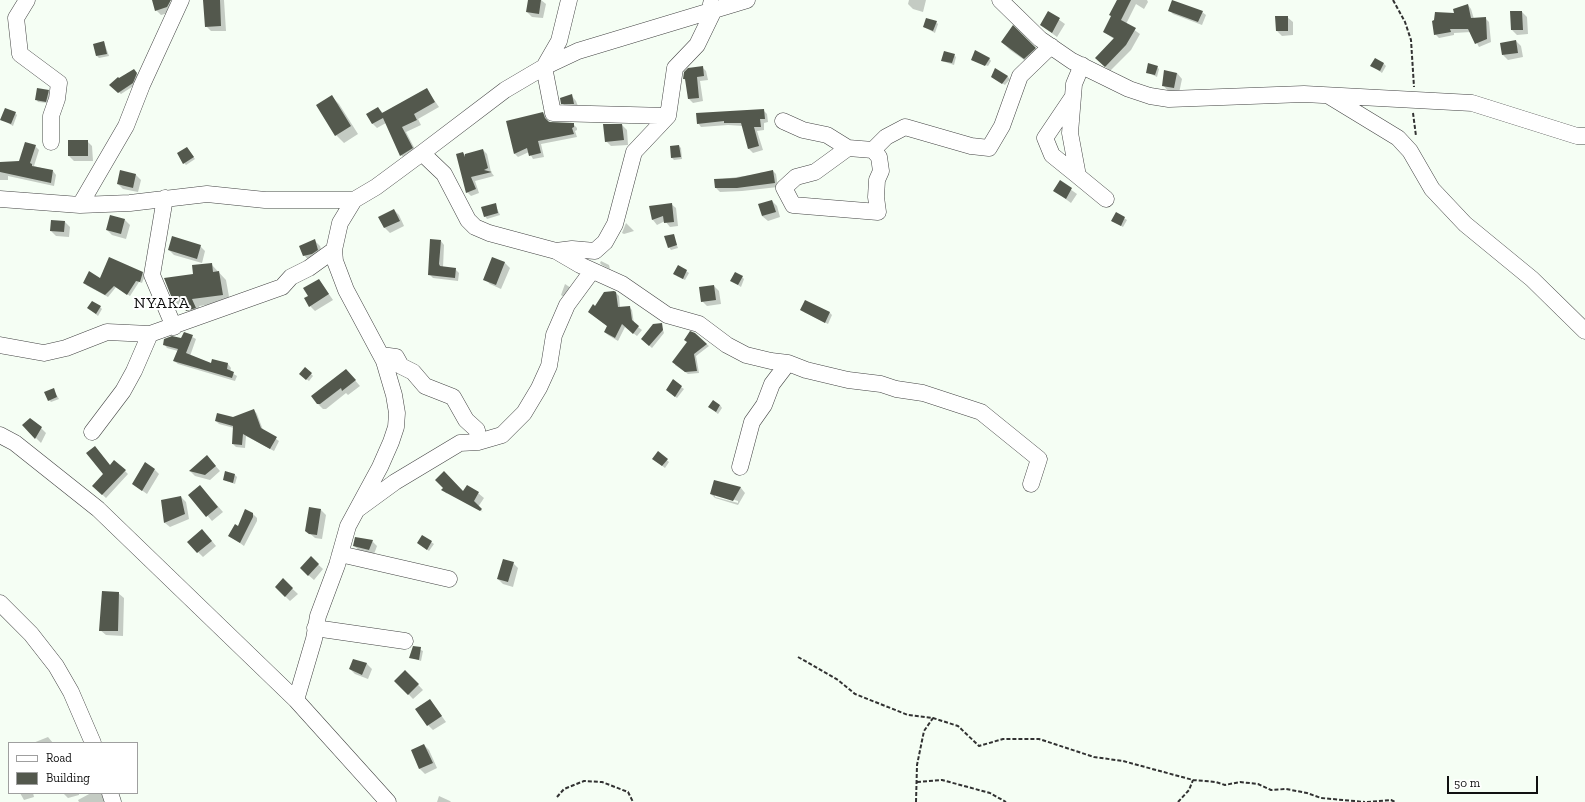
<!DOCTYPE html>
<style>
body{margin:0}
#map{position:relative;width:1585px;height:802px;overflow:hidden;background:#f5fef4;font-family:"Zilla Slab",serif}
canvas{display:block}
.legend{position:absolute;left:8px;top:742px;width:130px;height:52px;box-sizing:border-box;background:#fff;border:1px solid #9f9f9f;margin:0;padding:5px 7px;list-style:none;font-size:12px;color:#101010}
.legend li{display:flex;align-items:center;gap:8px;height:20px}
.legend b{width:20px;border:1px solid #9f9f9f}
.scale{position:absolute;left:1447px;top:776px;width:91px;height:18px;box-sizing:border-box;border:2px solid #101010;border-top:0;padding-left:5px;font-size:12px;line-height:14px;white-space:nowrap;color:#101010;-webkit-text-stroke:3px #fff;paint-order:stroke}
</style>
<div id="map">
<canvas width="1585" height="802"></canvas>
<ul class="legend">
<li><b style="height:5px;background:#fff"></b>Road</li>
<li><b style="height:11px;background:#53584d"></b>Building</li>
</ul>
<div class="scale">50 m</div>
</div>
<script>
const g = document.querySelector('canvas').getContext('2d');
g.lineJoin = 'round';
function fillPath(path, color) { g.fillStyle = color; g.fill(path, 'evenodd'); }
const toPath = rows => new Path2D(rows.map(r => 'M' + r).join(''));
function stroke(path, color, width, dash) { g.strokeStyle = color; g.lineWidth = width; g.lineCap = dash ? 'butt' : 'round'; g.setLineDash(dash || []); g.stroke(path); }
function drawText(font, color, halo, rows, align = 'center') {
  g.font = font + ' "Zilla Slab",serif'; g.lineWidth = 4; g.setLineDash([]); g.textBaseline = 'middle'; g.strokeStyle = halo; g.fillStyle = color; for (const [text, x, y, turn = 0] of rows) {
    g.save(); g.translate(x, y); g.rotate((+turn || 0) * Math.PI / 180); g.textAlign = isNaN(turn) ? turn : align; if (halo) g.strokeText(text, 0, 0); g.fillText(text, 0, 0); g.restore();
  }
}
fillPath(toPath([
 [153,0,169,0,172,12,161,15,156,10],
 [204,0,224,0,226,31,211,31,206,26],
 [529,0,541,0,546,4,543,18,532,17,527,12],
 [909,0,926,0,923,12,913,9,908,4],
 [1117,0,1147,0,1148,2,1144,9,1136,4,1126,24,1140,34,1131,50,1110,71,1101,63,1114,39,1104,32,1112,17],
 [1468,5,1471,9,1474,19,1485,18,1489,22,1491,42,1479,47,1471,32,1454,33,1454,35,1439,38,1435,34,1435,21,1455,14],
 [1169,10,1202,12,1206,15,1202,25,1173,14],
 [1048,12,1065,24,1057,37,1041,25],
 [1522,12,1527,17,1528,34,1517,35,1512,30],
 [1287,17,1293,22,1293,35,1282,36,1277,31],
 [936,22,938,24,935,33,924,27],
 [1013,27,1043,56,1033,66,1010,50,1002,42],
 [1516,41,1521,46,1523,57,1508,60,1503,55],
 [104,42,109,56,99,58,97,56],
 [954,55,956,57,954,65,942,61],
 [989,58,991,61,988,66,972,60],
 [1384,64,1386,66,1382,73,1372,66],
 [702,67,706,71,708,80,700,81,703,101,693,103,689,99,686,81,684,79],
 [1157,67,1159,69,1157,77,1147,72],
 [134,70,139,76,135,85,121,94,111,85],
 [1177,73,1182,79,1179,93,1168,91,1163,85],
 [1007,76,1010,79,1005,85,992,77],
 [427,90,439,107,418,119,421,125,406,132,417,153,406,160,401,155,386,123,377,128,372,123,378,108,383,113],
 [48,91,50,93,48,103,38,102,36,99],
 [571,95,576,101,579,109,567,108,562,103],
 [331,96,339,104,358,134,344,143,336,135],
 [763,110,767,114,768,122,764,123,764,130,757,131,763,150,753,153,749,149,743,126,728,125,701,127,698,123],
 [15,113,17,115,13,126,1,119],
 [543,113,550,122,573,124,577,128,577,130,575,131,577,137,541,144,544,157,533,159,529,152,518,157,515,154,507,122],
 [622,125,627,130,628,145,611,146,606,141],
 [69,141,87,141,92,146,93,161,74,161,69,156],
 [35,146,39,150,34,166,53,171,56,175,54,186,8,176,8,180,0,180,0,163,20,162],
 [679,146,681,148,682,159,674,160,672,158,671,147],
 [187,148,195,159,186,165,184,163],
 [483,150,487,154,491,172,494,176,475,181,479,193,471,196,467,192,463,153,465,155],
 [121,171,136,175,141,180,138,192,123,189,118,184],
 [773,171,776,174,778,187,742,191,720,192,716,188,715,180,759,174,759,173],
 [1060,182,1077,194,1071,203,1055,191],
 [772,201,777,206,780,217,768,221,762,216],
 [495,204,500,215,487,219,485,216],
 [671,204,676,208,678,226,670,227,665,221,657,225,653,220,650,207],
 [394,210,399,215,404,226,390,233,385,228,380,217],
 [1116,213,1127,220,1123,227,1112,221],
 [125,220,130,225,126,239,112,235,107,230],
 [65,222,70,227,69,237,56,236,51,231],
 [626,223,634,231,624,234,622,233],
 [673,235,678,248,671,250,669,247],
 [315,241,320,246,323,255,309,261,304,255],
 [441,241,444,245,443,268,455,269,459,273,458,281,433,278,429,274],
 [200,246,205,251,202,263,174,255,169,250],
 [601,261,609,265,610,269,602,265,600,263],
 [504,262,510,268,501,289,490,284,485,279],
 [211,264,226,280,230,302,199,306,202,315,194,318,186,308,182,308,174,301,195,275],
 [686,271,689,273,685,280,677,276],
 [142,273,145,275,142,283,139,282,130,296,116,287,108,297,86,285,100,279],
 [742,277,744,279,741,287,732,281],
 [319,280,333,300,315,311,310,306,310,296],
 [565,284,571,288,564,297,561,295],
 [714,286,719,291,721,304,707,306,702,301],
 [615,292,619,296,620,308,629,307,632,310,634,324,642,330,637,336,625,327,618,341,608,335,605,332,608,327,589,312],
 [805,302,830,313,832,315,828,324,804,312],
 [100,307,102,309,98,316,88,308],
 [661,324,664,333,652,348,644,341],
 [185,333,196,339,190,356,212,364,228,364,231,368,230,372,237,376,235,381,178,364,174,361,178,351,167,348,164,344,182,339],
 [694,334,709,346,696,356,699,373,688,374,675,365],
 [305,368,313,376,309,381,302,376],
 [346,370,360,386,348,395,346,393,326,409,323,409,317,403],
 [681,387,684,389,677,398,669,392],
 [53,389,59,399,51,402,49,400],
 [720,405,722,408,718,414,709,407],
 [254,410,257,414,263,430,279,441,274,451,246,436,245,448,236,447,233,444,234,428,219,424,216,421,233,418],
 [23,425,41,428,46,433,41,443],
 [658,453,669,462,665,468,656,461],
 [212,462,220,471,210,480,195,476,190,471],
 [110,467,125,471,128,474,106,498,93,486],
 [155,470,159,474,147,494,133,484],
 [235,475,237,477,235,484,224,480],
 [714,481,741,488,745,493,738,505,715,498,711,494],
 [715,494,738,501,738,503,715,497],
 [200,486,223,512,212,521,190,495],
 [443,490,478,493,484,498,478,507,483,512,446,491,447,494],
 [181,497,186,502,189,519,170,527,165,523],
 [321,510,326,515,322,539,315,538,306,530],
 [253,514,257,518,257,521,244,546,230,536],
 [207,535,216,546,203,557,198,552],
 [372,541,377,546,374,554,360,551,354,546],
 [431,542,434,544,429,551,418,543],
 [311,558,323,569,314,580,306,573],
 [513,563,518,568,513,587,503,584,498,579],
 [283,580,298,594,290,601,276,587],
 [118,593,124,598,123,636,106,635,100,630],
 [414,647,423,651,421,661,410,657],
 [353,660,367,664,372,669,368,679,355,674,350,669],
 [405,671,423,690,413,699,396,681],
 [430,700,446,722,433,730,428,725],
 [48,737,53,743,33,743],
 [424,745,429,750,437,768,425,774,420,769,412,751],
 [20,793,33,793,34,797,24,800],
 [63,793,79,793,79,795,68,798],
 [91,793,104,793,105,802,79,802,78,800],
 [439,796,450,801,451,802,437,802]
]), '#0003');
fillPath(toPath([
 [152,0,171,0,167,7,155,11],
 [203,0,220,0,221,26,205,27],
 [528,0,541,0,539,14,526,12],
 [1117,0,1131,0,1121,20,1136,28,1126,45,1105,67,1095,58,1114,38,1103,32,1111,16,1109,15],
 [1172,0,1203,11,1198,22,1168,11],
 [1468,4,1471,18,1486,17,1487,39,1475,44,1468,29,1450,29,1451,32,1434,35,1432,21,1434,20,1435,12,1454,13,1453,9],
 [1048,11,1060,18,1052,33,1040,25],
 [1510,11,1522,11,1523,30,1511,30],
 [1275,16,1288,16,1288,31,1276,31],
 [926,18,937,21,933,31,923,27],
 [1013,25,1036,48,1024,59,1001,42],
 [1516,40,1518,53,1502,55,1500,43],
 [104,41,107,54,96,56,93,44],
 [975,50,990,58,985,66,971,60],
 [944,51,955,54,952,63,941,61],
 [1375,58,1384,63,1380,71,1370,66],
 [1148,63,1158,66,1155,75,1146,73],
 [703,66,704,76,697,77,699,98,688,99,685,79,683,79,684,72,688,68],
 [995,68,1008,76,1002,84,991,77],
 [134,69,137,73,133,83,118,93,109,85,118,77,119,78],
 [1164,70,1177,73,1174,88,1162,86],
 [37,88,49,90,46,102,35,100],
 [427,88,435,102,414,114,417,120,402,127,413,148,400,156,383,118,372,124,366,114,378,107,382,113],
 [572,94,574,104,561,104,560,98],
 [332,95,351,126,335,136,316,105],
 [5,108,16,112,11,124,0,120],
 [764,109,765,119,760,119,761,127,754,127,759,146,748,149,741,123,724,123,724,121,697,124,696,113],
 [543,112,545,118,549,122,574,123,574,127,572,128,574,134,538,141,541,153,529,156,527,148,514,154,506,121],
 [603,124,622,124,624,140,605,142],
 [68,140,88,140,88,156,68,156],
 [25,142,36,145,30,163,32,164,32,166,53,170,51,183,0,172,0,162,19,161],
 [679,145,681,157,671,158,670,146],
 [187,147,194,157,183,164,177,153],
 [483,149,488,168,484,170,492,172,471,177,476,189,466,193,456,154,463,152,465,157,465,154],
 [120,170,136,174,133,188,117,184],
 [773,170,775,183,737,188,715,188,714,179,736,178],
 [1060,180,1072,188,1066,199,1053,191],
 [772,200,776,212,762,216,758,204],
 [496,203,498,213,484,217,481,207],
 [672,203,674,222,664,223,663,216,652,220,649,206],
 [394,209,400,221,384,228,378,217],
 [1116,212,1125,217,1121,226,1111,221],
 [110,215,125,219,121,234,106,230],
 [51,220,65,221,64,232,50,231],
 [674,234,677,245,668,248,664,236],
 [172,236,201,245,197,259,168,250],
 [315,239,318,250,312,254,303,256,299,246],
 [430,239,441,240,439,264,440,266,456,268,455,278,428,275],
 [109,257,143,272,140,282,136,281,127,295,114,286,105,295,83,283,89,271,100,278],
 [492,257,505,262,496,285,483,280],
 [212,263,213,272,219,271,223,295,192,299,196,308,186,311,181,300,173,301,164,278,193,274,192,265],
 [678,265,687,270,683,279,673,274],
 [735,272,743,276,738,285,730,281],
 [319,279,329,294,309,307,304,298,308,296,303,288],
 [714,285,716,300,701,302,699,287],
 [614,291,616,292,618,307,630,306,632,320,639,326,633,334,622,324,615,338,604,332,607,326,588,312,593,304,595,306,604,292],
 [805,300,830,312,825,323,800,310],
 [92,301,101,306,96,314,87,308],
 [662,323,663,330,649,346,641,339,653,324],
 [690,331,695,333,707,344,694,354,697,371,685,372,672,362,687,342,684,340],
 [184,332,193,335,186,353,211,363,212,359,228,363,227,369,234,372,232,378,173,361,178,349,163,345,164,339,172,336,181,338],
 [305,367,312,373,306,380,299,374],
 [346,369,356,380,342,391,341,388,320,404,317,404,311,396],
 [673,379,682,386,675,397,666,390],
 [54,388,57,397,48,401,44,392],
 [713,400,720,405,716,412,708,407],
 [254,409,261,428,277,437,270,449,243,434,242,445,232,444,233,426,215,421,217,413,233,417],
 [30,418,42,427,35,439,22,425],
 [95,446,110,465,114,460,126,470,102,495,92,486,103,474,86,453],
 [658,451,668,459,662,466,652,459],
 [207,455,216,466,205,475,189,471],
 [145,462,155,469,142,491,132,484],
 [225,471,235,474,233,483,223,480],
 [444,471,463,491,467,485,479,492,474,501,482,509,480,511,441,490,443,488,435,480],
 [714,480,741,487,733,501,710,494],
 [200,485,218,507,206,517,188,495],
 [181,496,185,514,164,523,161,500],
 [309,507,321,509,317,535,309,534,305,531],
 [245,509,253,513,253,517,240,543,228,536,235,524,238,526],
 [202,529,212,541,197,553,187,542],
 [422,535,432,541,427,550,417,543],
 [355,537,373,540,369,550,353,546],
 [311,556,319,564,308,576,300,568],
 [503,559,514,562,508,582,497,579],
 [283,578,293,588,285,597,275,587],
 [102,591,119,592,118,631,99,631],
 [413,646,421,647,419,660,409,658],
 [353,659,367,663,362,675,349,669],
 [405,670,419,684,408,695,394,681],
 [430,699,442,716,427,726,415,709],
 [424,744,433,763,419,769,411,750]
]), '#53584d');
const minor = toPath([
 [27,0,16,18,20,54,59,83,57,99,51,116,51,142],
 [569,0,559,41,544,67,553,113,668,116,675,68,697,45,714,10,711,4],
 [1000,0,1040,39,1072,61,1129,89,1150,96,1169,99,1304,94,1472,103,1577,136,1585,136],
 [1082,65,1074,84,1070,133,1078,176,1106,199],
 [1329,96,1398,138,1410,151,1432,189,1465,224,1532,279,1585,331],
 [1072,98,1045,138,1052,155,1078,176],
 [783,121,803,130,827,135,848,148,873,150,886,137,905,127,971,146,989,148,1002,126,1020,76,1051,46],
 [848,148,815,172,796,177,784,188,793,205,878,212,876,197,877,180,881,171,879,157,873,150],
 [422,153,444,174,468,220,475,227,489,233,556,251,580,265,622,284,667,315,699,324,727,345,746,355,771,361,788,363,806,370,848,380,881,384,896,389,923,393,981,412,1039,459,1031,484],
 [165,198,152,275,174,327],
 [0,199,80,205,130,203,207,194,265,200,354,200],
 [80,205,126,126,142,85,181,0],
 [556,251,572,249,595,251,605,242,615,224,634,152,668,116],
 [0,345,44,353,66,348,107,332,150,334,282,287,291,277,309,268,334,250],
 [381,355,396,357,401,366,413,372,425,386,453,397,466,420,477,430,478,442],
 [92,432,123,391,134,371,150,334],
 [0,435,15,443,98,509,296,700,388,802],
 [740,467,752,422,764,405,772,384,788,363],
 [358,509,395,482,460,443,478,442,502,435,524,413,539,388,549,366,554,335,567,305,592,271],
 [340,554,449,579],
 [0,603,31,634,56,666,71,692,93,743],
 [315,628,405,641],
 [296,700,314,639,318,616,337,565,348,526,380,467,391,442,396,427,397,413,394,395,384,361,346,290,335,261,334,250,340,223,354,200,376,187,422,153,505,90,544,67,578,51,747,0],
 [110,793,113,802]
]);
stroke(minor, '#434343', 17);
stroke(toPath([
 [1393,0,1405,22,1411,40,1414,87],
 [1413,113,1416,136],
 [798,657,838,680,855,694,908,715,933,718,958,726,979,746,1003,739,1039,739,1094,757,1123,761,1193,780,1216,782,1225,785,1240,782,1258,784,1271,790,1286,789,1307,793,1321,798,1365,802],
 [917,782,942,780,990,793,1006,802],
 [557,797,564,789,584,781,602,782,628,792,633,802],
 [916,802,917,765,924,731,933,718],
 [1178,802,1189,790,1193,780],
 [1367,802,1391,800,1395,802]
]), '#323232', 2, [4, 2]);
stroke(minor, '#fff', 16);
g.letterSpacing = '1px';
drawText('16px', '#101010', '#fff', [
 ["NYAKA",162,303]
]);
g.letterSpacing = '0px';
</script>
